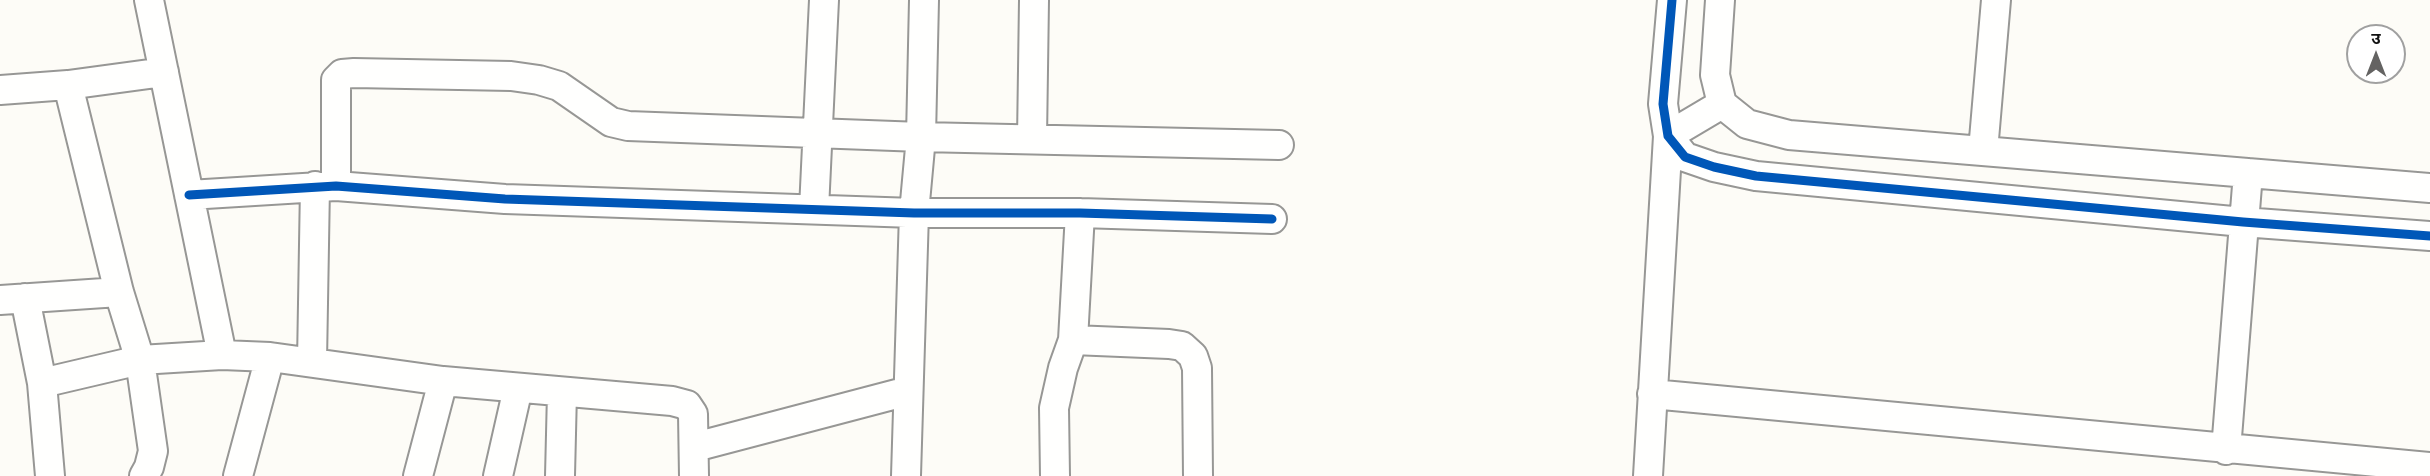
<!DOCTYPE html>
<meta charset="utf-8">
<style>
body{margin:0}
#map{position:relative;width:2430px;height:476px;overflow:hidden;background:#fdfcf7;font-family:"Source Serif 4","Noto Sans Devanagari",serif}
canvas{display:block}
.north{position:absolute;left:2346px;top:24px;width:60px;height:60px;box-sizing:border-box;background:#fff;border:2px solid #a0a0a0;border-radius:50%;rotate:0deg;font-size:16px;font-weight:700;line-height:24px;text-align:center;color:#111}
.north::after{content:'';display:block;margin:auto;width:21px;height:27px;background:#646362;clip-path:polygon(50% 0,100% 100%,50% 72%,0 100%)}
</style>
<div id="map">
<canvas width="2430" height="476"></canvas>
<div class="north">उ</div>
</div>
<script>
const g = document.querySelector('canvas').getContext('2d');
g.lineJoin = 'round';
const toPath = rows => new Path2D(rows.map(r => 'M' + r).join(''));
function stroke(path, color, width, dash) { g.strokeStyle = color; g.lineWidth = width; g.lineCap = dash ? 'butt' : 'round'; g.setLineDash(dash || []); g.stroke(path); }
const minor = toPath([
 [149,0,222,355],
 [1672,0,1663,104,1668,136,1685,157,1714,167,1756,176,2243,222,2430,236],
 [1720,0,1715,75,1722,104,1747,124,1789,135,2430,188],
 [68,85,119,292,140,360,153,451,149,467,144,476],
 [0,90,68,85,164,72],
 [1032,139,1034,0],
 [1983,151,1996,0],
 [336,186,336,80,342,74,354,73,511,76,539,80,559,86,611,122,628,126,921,137,1279,145],
 [189,195,336,186,505,199,914,213,1080,213,1272,219],
 [814,209,824,0],
 [25,298,42,383,50,476],
 [0,300,119,292],
 [1073,340,1169,344,1182,346,1193,356,1197,368,1198,476],
 [312,362,315,186],
 [42,383,140,360,222,355,270,357,443,381,672,401,687,405,693,414,694,476],
 [1652,394,2430,467],
 [695,447,908,391],
 [2226,450,2248,173],
 [238,476,270,357],
 [418,476,443,381],
 [498,476,518,388],
 [560,476,562,392],
 [906,476,914,213,921,137,924,0],
 [1055,476,1054,408,1063,368,1073,340,1080,213],
 [1648,476,1668,136,1722,104]
]);
stroke(minor, '#979795', 32);
stroke(minor, '#fffffe', 28);
stroke(toPath([
 [1672,0,1663,104,1668,136,1685,157,1714,167,1756,176,2243,222,2430,236],
 [189,195,336,186,505,199,914,213,1080,213,1272,219]
]), '#0057b8', 9);
</script>
